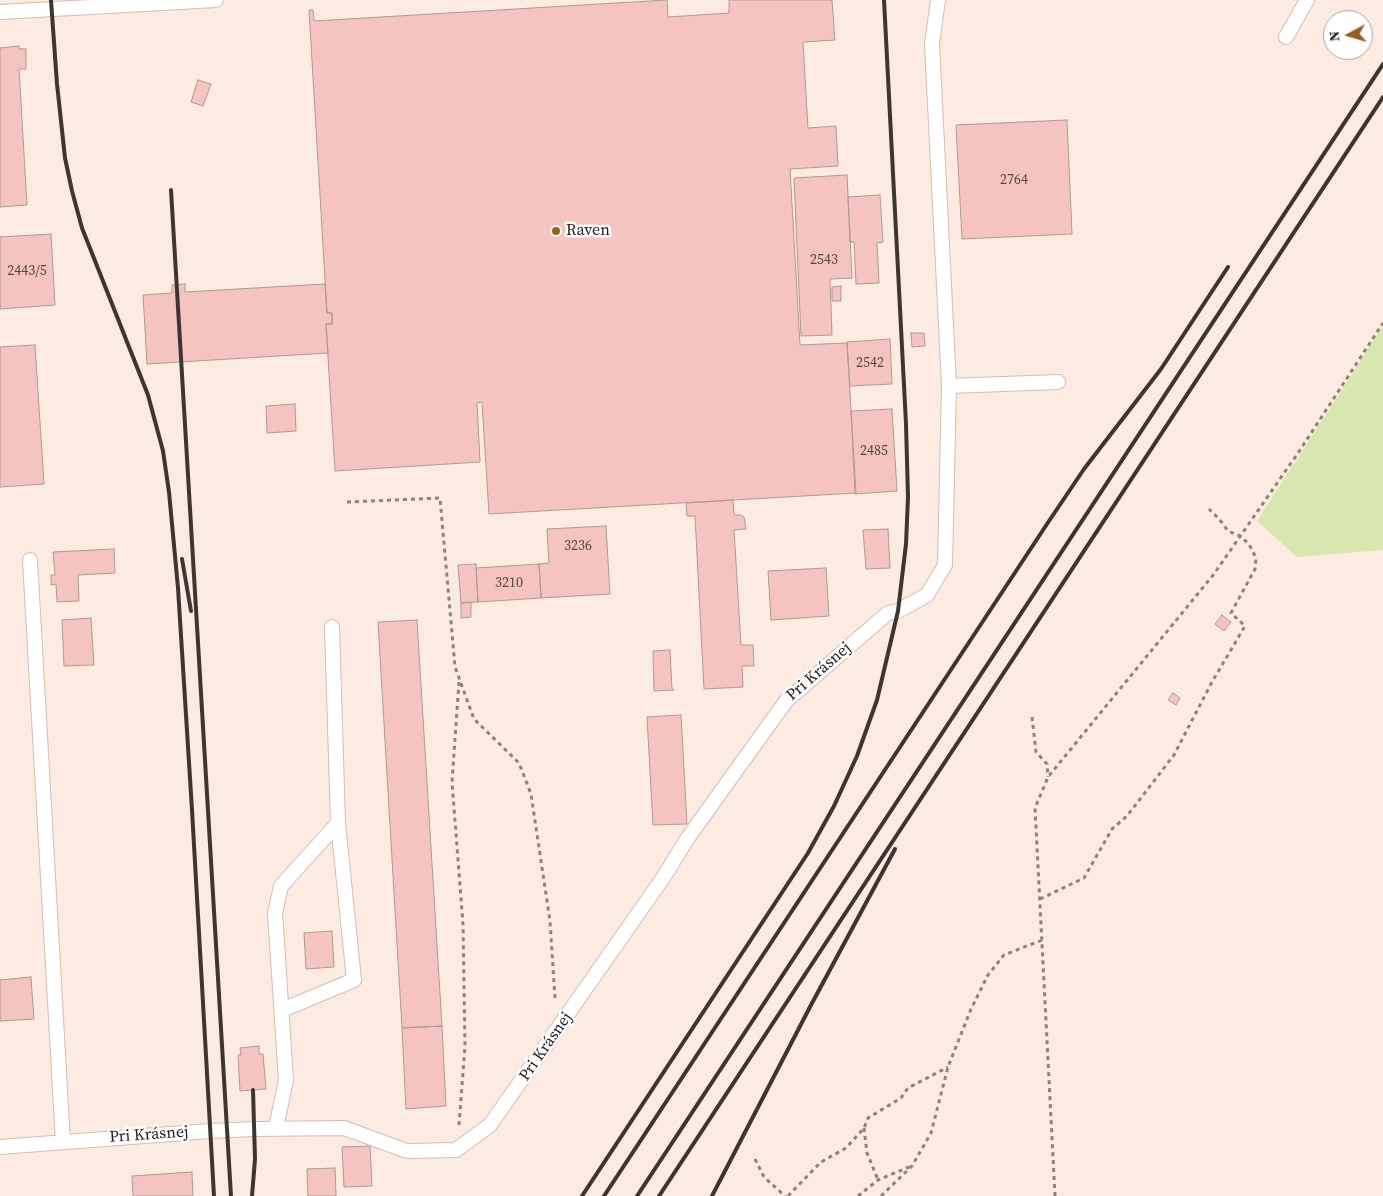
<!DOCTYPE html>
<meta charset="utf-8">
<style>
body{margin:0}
#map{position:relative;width:1383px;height:1196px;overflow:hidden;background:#fcebe0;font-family:"Source Serif 4",serif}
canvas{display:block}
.north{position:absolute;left:1323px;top:10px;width:50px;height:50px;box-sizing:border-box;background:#fff;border:1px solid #a7a4a3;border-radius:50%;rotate:264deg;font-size:14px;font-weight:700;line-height:20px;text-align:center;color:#241c18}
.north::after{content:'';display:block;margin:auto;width:18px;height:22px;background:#9b5e22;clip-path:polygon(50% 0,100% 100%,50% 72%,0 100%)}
</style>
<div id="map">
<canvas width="1383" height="1196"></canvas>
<div class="north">N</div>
</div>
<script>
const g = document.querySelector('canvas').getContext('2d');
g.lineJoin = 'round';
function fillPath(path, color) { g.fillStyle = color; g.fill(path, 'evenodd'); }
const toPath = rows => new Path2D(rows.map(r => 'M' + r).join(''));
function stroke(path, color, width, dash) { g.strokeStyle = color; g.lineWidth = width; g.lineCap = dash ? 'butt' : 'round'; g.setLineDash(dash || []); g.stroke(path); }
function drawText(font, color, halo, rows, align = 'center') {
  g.font = font + ' "Source Serif 4",serif'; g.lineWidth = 5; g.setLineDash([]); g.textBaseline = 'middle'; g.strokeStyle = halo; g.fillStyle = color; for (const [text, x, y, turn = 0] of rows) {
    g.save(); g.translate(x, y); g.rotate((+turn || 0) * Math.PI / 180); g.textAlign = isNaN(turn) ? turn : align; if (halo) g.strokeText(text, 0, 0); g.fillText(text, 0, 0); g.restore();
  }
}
fillPath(toPath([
 [1383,326,1383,550,1297,557,1257,521]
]), '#d8e6af');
const building = toPath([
 [667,0,668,17,729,13,729,0,832,0,835,40,803,42,808,128,836,126,838,166,790,169,800,345,847,343,856,493,489,514,482,402,477,403,480,462,335,471,326,324,332,324,332,313,327,313,309,10,313,10,314,21,667,0],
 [19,46,19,49,26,49,26,69,19,69,27,205,0,207,0,48,19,46],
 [198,80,211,84,203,106,191,102,198,80],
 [1067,120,1072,234,962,239,956,125,1067,120],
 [847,175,852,278,830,279,832,335,801,336,794,178,847,175],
 [880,195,883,242,877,243,879,283,856,284,854,242,850,242,848,197,880,195],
 [51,234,55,305,0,309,0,237,51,234],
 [185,284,185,292,325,284,327,313,332,313,332,324,326,324,328,353,147,364,143,295,172,293,172,285,185,284],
 [841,286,841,301,832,301,832,287,841,286],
 [911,333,924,333,925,346,912,347,911,333],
 [890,339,892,384,850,386,847,342,890,339],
 [35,345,44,484,0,487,0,347,35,345],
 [295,404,296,431,267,433,266,406,295,404],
 [892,409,897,491,855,494,851,411,892,409],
 [733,500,734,515,741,515,744,517,746,529,734,530,741,645,753,645,754,666,742,666,743,687,704,689,695,516,687,516,686,503,733,500],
 [606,526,610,594,541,598,539,564,549,563,547,529,606,526],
 [888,529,890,568,866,569,863,530,888,529],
 [114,549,115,573,78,575,79,601,57,602,56,584,51,585,51,575,55,575,53,552,114,549],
 [476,564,478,602,461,603,458,565,476,564],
 [539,564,541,598,478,602,476,568,539,564],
 [826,568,829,616,771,620,768,571,826,568],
 [471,602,471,617,461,618,461,603,471,602],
 [1222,615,1231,622,1224,631,1215,624,1222,615],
 [91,618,94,665,64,666,62,620,91,618],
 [417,620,442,1026,402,1028,378,622,417,620],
 [670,650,672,689,674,690,654,691,653,651,670,650],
 [1173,693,1180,698,1176,705,1168,700,1173,693],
 [681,715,687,824,653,825,647,717,681,715],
 [332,931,334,967,306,969,304,933,332,931],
 [31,977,34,1019,0,1021,0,980,31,977],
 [442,1026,446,1106,406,1109,402,1028,442,1026],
 [259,1046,259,1054,263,1054,266,1089,240,1091,238,1055,241,1055,240,1048,259,1046],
 [370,1146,372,1186,344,1187,342,1147,370,1146],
 [335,1168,336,1196,308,1196,307,1169,335,1168],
 [192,1172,193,1196,133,1196,132,1176,192,1172]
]);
fillPath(building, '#f5c4c0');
stroke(building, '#b19896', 1);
const lane = toPath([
 [0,12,216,0],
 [1286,37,1307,0],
 [949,386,1058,382],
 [30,560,63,1142],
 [282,1010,354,980,338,823],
 [276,1128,286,1080,275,913,281,886,338,823,332,627],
 [0,1147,210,1131,254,1129,344,1128,407,1151,456,1150,490,1125,663,878,687,839,786,701,888,613,898,611,927,595,945,565,949,386,932,44,938,0]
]);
stroke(lane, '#d3beb2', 16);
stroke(toPath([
 [347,502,440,498,455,667,474,719,519,763,531,794,550,921,555,998],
 [1032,717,1036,752,1047,764,1048,777],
 [1040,899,1084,878,1112,829,1127,816,1174,755,1212,682,1245,626,1231,613,1255,569,1256,558,1249,544,1240,536,1228,531,1220,520,1209,509],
 [459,1125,465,1046,463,924,452,782,459,682],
 [864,1128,867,1153,878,1180],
 [755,1159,764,1177,785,1196],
 [788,1196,821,1162,846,1148,864,1128,868,1118,901,1098,908,1088,948,1067],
 [858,1196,878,1180,909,1167],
 [881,1196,912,1166,931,1133,948,1067,971,1009,988,975,1004,955,1042,940],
 [1055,1196,1035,808,1048,777,1214,574,1298,453,1383,323]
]), '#8e827b', 3, [4, 4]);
stroke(lane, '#fff', 14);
stroke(toPath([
 [51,0,57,84,65,158,72,191,82,228,148,395,163,451,169,492,178,588,192,810,214,1196],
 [171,190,231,1196],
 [182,559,191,611],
 [252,1196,255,1159,253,1090],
 [582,1196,808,853,834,806,857,756,877,700,898,611,906,544,908,497,906,424,884,0],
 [604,1196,1047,524,1084,469,1161,369,1228,267],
 [637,1196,1383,64],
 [659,1196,1383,97],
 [712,1196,811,1005,895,849]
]), '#3e3530', 4);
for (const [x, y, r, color] of [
 [556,231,5,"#9b5e22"]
]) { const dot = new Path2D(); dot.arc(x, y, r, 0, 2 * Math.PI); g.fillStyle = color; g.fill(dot); stroke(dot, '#fff', 2); }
drawText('14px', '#584642', null, [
 ["2764",1014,180],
 ["2543",824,260],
 ["2443/5",27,271],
 ["2542",870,363],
 ["2485",874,451],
 ["3236",578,546],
 ["3210",509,583]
]);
drawText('16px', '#241c18', '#fff', [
 ["Raven",566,231]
], 'left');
drawText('16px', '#241c18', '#fff', [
 ["Pri Krásnej",819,672,-41],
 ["Pri Krásnej",546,1047,-55],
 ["Pri Krásnej",149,1135,-4]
]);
</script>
